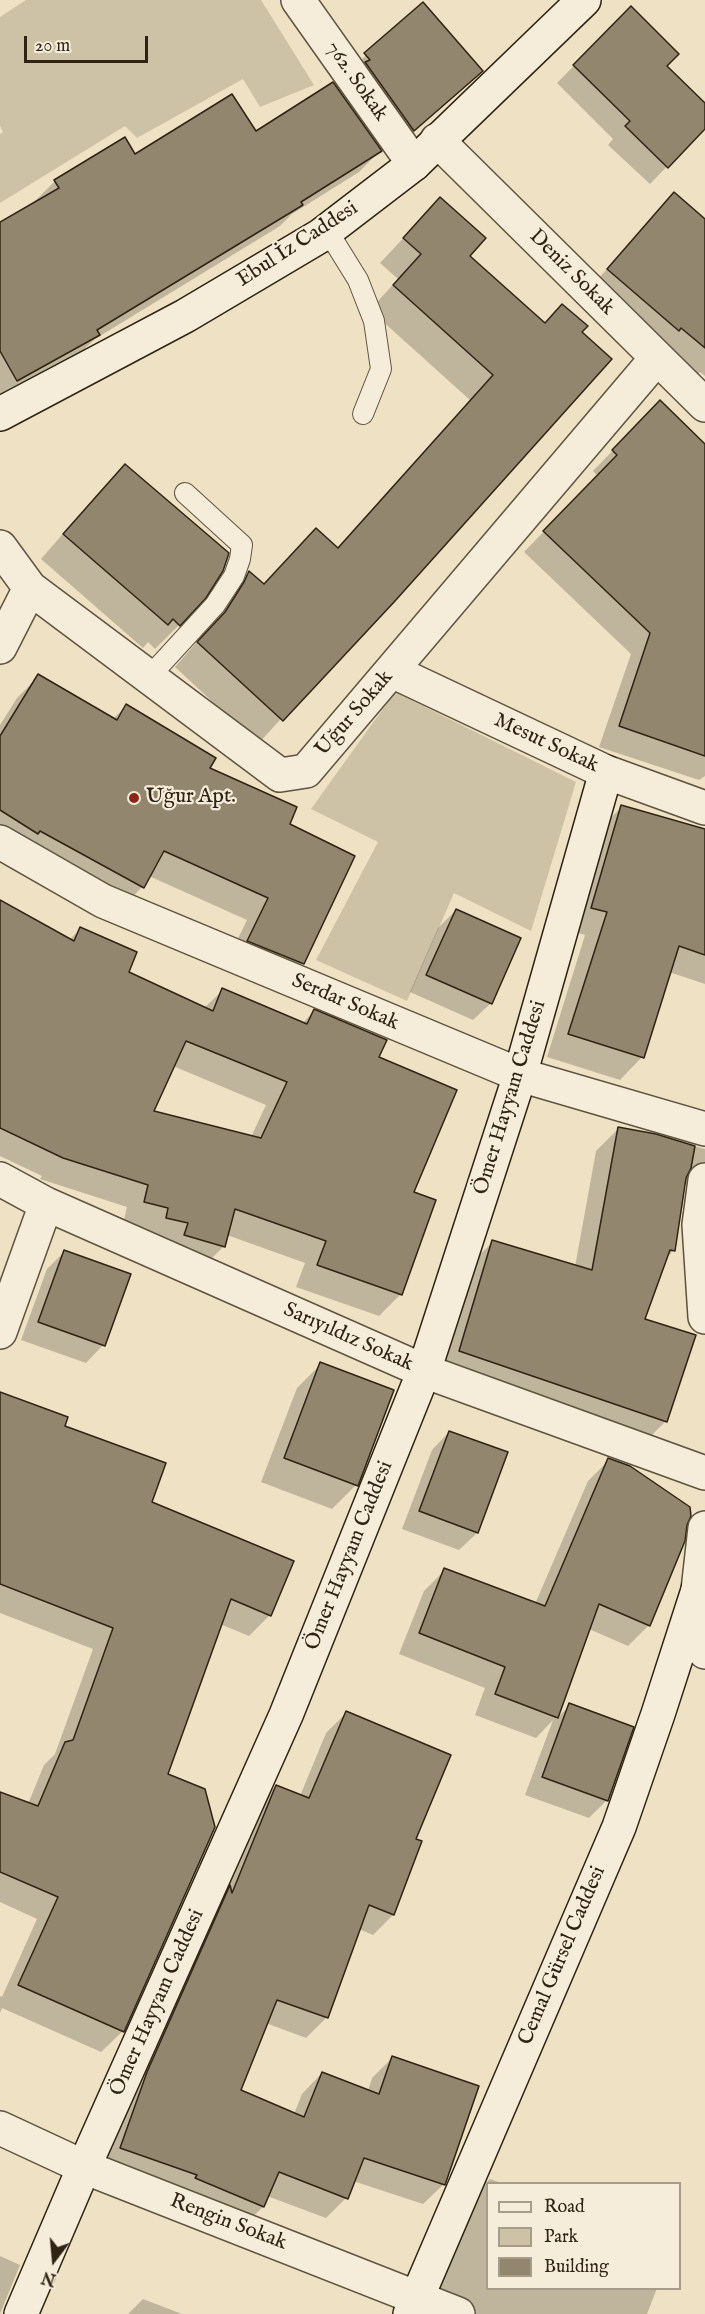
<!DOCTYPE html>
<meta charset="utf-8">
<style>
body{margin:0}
#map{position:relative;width:705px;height:2314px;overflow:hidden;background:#efe2c4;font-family:"IM FELL English",serif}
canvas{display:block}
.legend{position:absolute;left:486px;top:2182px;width:195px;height:108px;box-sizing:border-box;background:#f5ecd9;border:2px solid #a69c8a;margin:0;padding:8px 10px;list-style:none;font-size:18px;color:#2f2313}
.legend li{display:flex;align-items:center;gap:12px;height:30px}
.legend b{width:30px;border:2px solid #a69c8a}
.north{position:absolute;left:24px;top:2230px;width:60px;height:60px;-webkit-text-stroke:4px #f5ecd9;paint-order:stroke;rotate:196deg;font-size:16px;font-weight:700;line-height:24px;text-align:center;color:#2f2313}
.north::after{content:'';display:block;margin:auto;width:21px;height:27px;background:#2f2313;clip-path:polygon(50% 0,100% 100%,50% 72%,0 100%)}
.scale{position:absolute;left:24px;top:36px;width:124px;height:27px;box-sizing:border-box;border:3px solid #2f2313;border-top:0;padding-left:8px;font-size:18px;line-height:21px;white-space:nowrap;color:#2f2313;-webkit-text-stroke:4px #f5ecd9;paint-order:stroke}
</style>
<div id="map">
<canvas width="705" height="2314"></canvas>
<ul class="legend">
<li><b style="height:8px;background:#f5ecd9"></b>Road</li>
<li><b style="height:16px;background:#cec2a6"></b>Park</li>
<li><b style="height:16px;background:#93866f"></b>Building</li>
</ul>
<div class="north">N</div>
<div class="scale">20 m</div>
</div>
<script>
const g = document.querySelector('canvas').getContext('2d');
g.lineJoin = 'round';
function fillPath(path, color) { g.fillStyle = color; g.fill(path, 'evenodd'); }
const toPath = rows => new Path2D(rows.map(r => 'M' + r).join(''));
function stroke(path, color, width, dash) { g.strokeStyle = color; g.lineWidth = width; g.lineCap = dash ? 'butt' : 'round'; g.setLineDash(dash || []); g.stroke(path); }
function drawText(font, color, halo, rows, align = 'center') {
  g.font = font + ' "IM FELL English",serif'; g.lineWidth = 4.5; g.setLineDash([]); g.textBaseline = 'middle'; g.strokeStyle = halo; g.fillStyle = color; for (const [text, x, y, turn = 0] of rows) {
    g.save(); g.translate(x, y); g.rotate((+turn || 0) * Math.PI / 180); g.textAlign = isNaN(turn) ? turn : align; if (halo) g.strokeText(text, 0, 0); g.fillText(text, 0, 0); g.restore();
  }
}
fillPath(toPath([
 [26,0,261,0,314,85,260,107,243,79,137,138,125,126,0,203,0,134,3,132,0,126,0,17],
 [395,692,576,782,531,931,454,893,407,1001,316,960,378,842,311,809]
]), '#cec2a6');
fillPath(toPath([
 [422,4,481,71,396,148,348,72],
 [631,8,665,66,705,105,705,127,650,184,608,145,613,139,557,83],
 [255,133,380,151,359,172,292,214,280,226,95,339,77,356,0,399,0,224,34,204,33,203,55,181,124,139,135,156],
 [674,194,705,221,705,376,700,372,696,376,589,289],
 [440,199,468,256,544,324,562,306,580,332,609,359,258,744,175,667,201,637,221,608,225,597,249,573,263,585,316,530,336,549,470,400,370,310,398,279,380,263],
 [660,402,705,446,705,776,699,780,599,747,631,654,524,552,598,476,593,471],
 [125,466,179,625,155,649,148,642,143,648,41,559,101,490],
 [39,676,113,719,126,706,208,769,288,825,353,857,302,963,280,986,226,963,247,920,149,876,142,887,121,909,0,846,0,725,17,698],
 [622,807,705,830,705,984,669,972,642,1057,620,1080,547,1057,585,935,570,930,599,829],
 [0,901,69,940,80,929,127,972,204,1008,223,990,302,1024,314,1011,377,1058,412,1193,401,1294,379,1316,296,1287,305,1263,227,1235,224,1246,202,1268,145,1240,147,1230,123,1224,127,1207,40,1179,42,1176,0,1156],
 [173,1066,266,1105,251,1137,152,1112],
 [456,910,491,1003,473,1020,410,992,438,928],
 [618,1129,655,1136,705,1149,705,1227,693,1187,684,1183,674,1250,666,1258,643,1320,666,1421,643,1444,437,1373,470,1264,493,1242,575,1267,596,1151],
 [64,1252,103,1345,86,1363,21,1340,47,1269],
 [321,1364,356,1485,332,1509,261,1482,297,1388],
 [0,1394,63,1427,150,1503,270,1615,249,1636,220,1624,166,1775,123,2031,101,2052,2,2008,0,2013,0,1996,2,1997,37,1919,0,1902,0,1794,28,1804,44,1765,55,1754,93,1649,0,1613],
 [449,1432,506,1453,477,1533,459,1550,402,1529,432,1450],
 [609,1460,649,1625,628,1646,589,1629,556,1719,570,1705,607,1800,589,1818,525,1795,553,1720,536,1738,475,1715,485,1688,399,1654,424,1591,445,1570,535,1604,588,1481],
 [346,1713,415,1840,393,1915,373,1935,359,1929,326,2018,306,2038,266,2023,239,2091,294,2114,302,2094,322,2073,368,2091,372,2078,393,2057,444,2184,423,2204,353,2181,346,2198,326,2218,267,2196,263,2207,242,2227,101,2169,256,1807,276,1786,300,1796,326,1733],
 [490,2179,504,2184,488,2184,488,2288,657,2288,647,2314,430,2314,467,2201],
 [0,2256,20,2265,0,2314],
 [143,2299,182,2314,128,2314]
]), '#0003');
const building = toPath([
 [423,2,483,71,414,131,365,62,370,60,364,53,423,2],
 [631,6,679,54,667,66,705,103,705,129,668,168,625,126,630,121,573,65,631,6],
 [333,82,382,151,301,202,303,205,97,330,100,335,17,381,0,351,0,222,59,188,54,180,125,137,135,154,232,94,256,131,333,82],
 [674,192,705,219,705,348,681,328,679,331,607,269,674,192],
 [440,197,486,238,470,256,545,323,562,304,588,326,582,332,612,359,395,601,283,721,197,642,225,612,244,582,249,571,264,584,316,528,338,548,493,375,393,285,421,254,403,238,440,197],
 [660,400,705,444,705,756,619,726,650,633,543,531,617,455,612,450,660,400],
 [125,464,229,553,223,571,206,598,180,626,173,619,168,625,63,534,125,464],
 [38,674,117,720,126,704,216,758,210,768,297,807,290,824,355,856,304,964,247,941,268,898,164,851,144,888,40,831,38,834,0,810,0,736,38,674],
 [621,805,705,829,705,955,679,946,644,1058,568,1034,607,912,591,908,621,805],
 [0,900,74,941,80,927,137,952,129,972,213,1011,222,988,307,1024,314,1009,387,1040,379,1057,457,1090,414,1192,436,1200,402,1295,317,1265,326,1241,235,1209,225,1247,184,1235,188,1223,166,1218,168,1208,144,1202,148,1185,63,1158,0,1128,0,900],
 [186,1041,287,1082,261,1138,154,1111,186,1041],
 [456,909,521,938,492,1004,426,975,456,909],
 [618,1127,656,1134,695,1146,691,1168,686,1178,675,1251,670,1250,645,1319,696,1335,667,1422,459,1351,492,1240,592,1270,618,1127],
 [64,1250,131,1274,105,1346,38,1322,64,1250],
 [320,1362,394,1390,358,1486,284,1458,320,1362],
 [0,1392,68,1417,65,1426,166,1463,152,1502,294,1561,271,1616,231,1599,168,1774,205,1789,215,1827,124,2032,18,1985,58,1897,0,1872,0,1792,38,1806,65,1742,73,1740,113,1628,0,1584,0,1392],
 [449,1431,508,1452,478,1533,419,1511,449,1431],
 [608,1458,630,1466,690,1507,691,1516,687,1525,685,1541,650,1626,599,1604,558,1718,495,1694,505,1667,419,1633,444,1568,545,1606,608,1458],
 [569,1703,634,1727,608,1801,542,1777,569,1703],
 [346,1711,451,1755,416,1839,422,1841,394,1915,369,1905,328,2018,277,2000,241,2090,304,2117,322,2072,379,2094,392,2056,479,2086,445,2185,364,2158,348,2199,279,2172,264,2207,195,2178,197,2175,120,2148,147,2072,230,1885,232,1893,276,1785,309,1798,346,1711]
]);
fillPath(building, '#93866f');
stroke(building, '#2f2313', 1.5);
const lane = toPath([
 [327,230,358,280,374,321,381,369,363,414],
 [149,677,215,605,234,576,240,559,242,545,185,493]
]);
const street = toPath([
 [298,0,414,164],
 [437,140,705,405],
 [0,547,30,588,280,775,306,771,656,359],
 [0,647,30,588],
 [392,671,606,772,705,808],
 [0,842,103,901,520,1075,705,1129],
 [0,1179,46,1204,424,1371,705,1473],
 [705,1180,699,1225,705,1317],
 [0,1332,46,1204],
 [705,1528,698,1590,705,1652],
 [0,2128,84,2167,458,2314]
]);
const secondary = toPath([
 [0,414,185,316,320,236,414,164,584,0],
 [21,2314,84,2167,286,1715,424,1371,520,1075,606,772],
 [410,2314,619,1827,658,1714,698,1590]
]);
stroke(lane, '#5f533f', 22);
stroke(street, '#5f533f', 36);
stroke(secondary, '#2f2313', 36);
stroke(lane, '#f5ecd9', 20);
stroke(street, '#f5ecd9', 33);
stroke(secondary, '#f5ecd9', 33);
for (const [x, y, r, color] of [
 [134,798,6,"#8f2418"]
]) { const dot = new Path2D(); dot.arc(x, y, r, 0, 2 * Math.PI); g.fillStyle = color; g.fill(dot); stroke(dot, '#f5ecd9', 2); }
drawText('21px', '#2f2313', '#f5ecd9', [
 ["762. Sokak",356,82,55],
 ["Ebul İz Caddesi",298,245,-33],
 ["Deniz Sokak",571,273,45],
 ["Uğur Sokak",355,714,-49],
 ["Mesut Sokak",546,744,25],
 ["Serdar Sokak",345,1003,23],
 ["Ömer Hayyam Caddesi",511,1098,-73],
 ["Sarıyıldız Sokak",348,1338,24],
 ["Ömer Hayyam Caddesi",350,1556,-68],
 ["Cemal Gürsel Caddesi",563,1956,-67],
 ["Ömer Hayyam Caddesi",158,2003,-66],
 ["Rengin Sokak",228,2223,21]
]);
drawText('21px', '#2f2313', '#f5ecd9', [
 ["Uğur Apt.",146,798]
], 'left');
</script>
